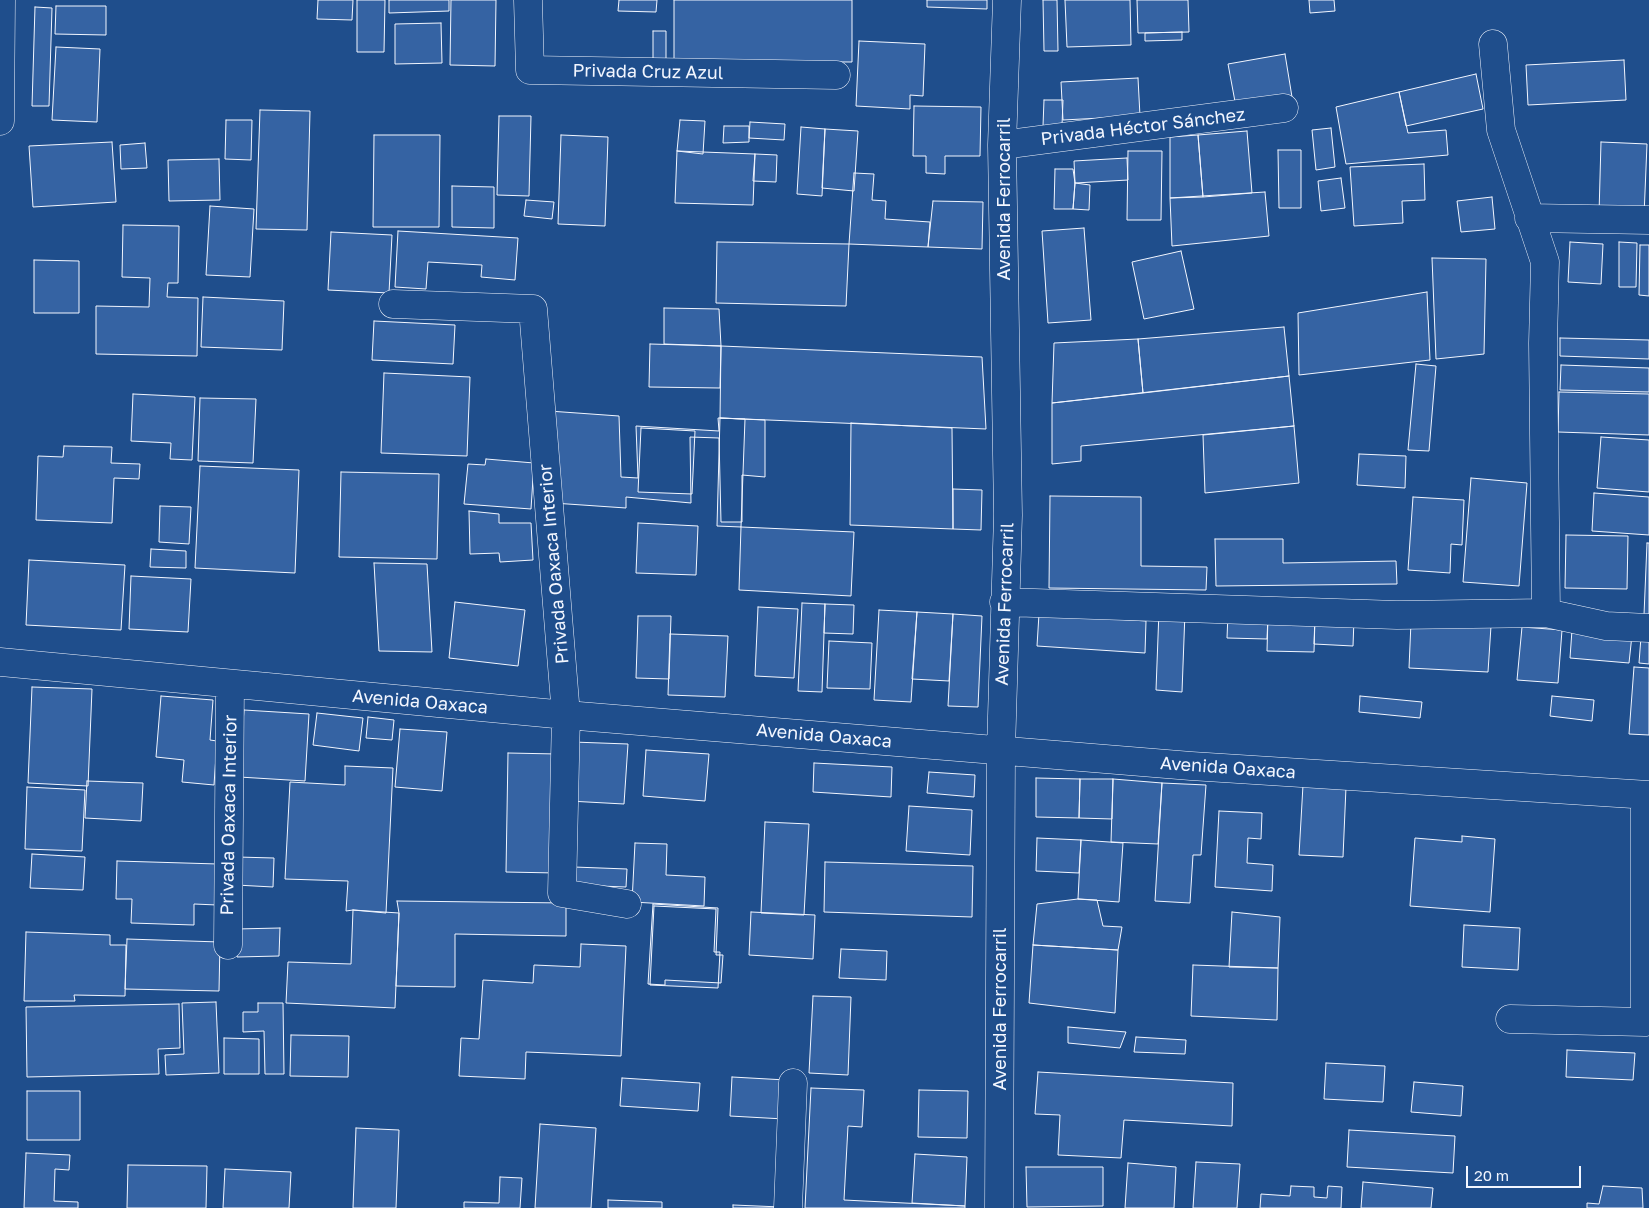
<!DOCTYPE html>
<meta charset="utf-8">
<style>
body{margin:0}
#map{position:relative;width:1649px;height:1208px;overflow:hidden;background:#1f4e8c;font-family:"Golos Text",sans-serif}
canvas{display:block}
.scale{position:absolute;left:1466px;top:1166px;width:115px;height:22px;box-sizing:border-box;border:2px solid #f2f6ff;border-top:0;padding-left:6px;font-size:15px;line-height:18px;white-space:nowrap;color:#f2f6ff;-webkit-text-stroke:4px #1f4e8c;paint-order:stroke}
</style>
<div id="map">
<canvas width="1649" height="1208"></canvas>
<div class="scale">20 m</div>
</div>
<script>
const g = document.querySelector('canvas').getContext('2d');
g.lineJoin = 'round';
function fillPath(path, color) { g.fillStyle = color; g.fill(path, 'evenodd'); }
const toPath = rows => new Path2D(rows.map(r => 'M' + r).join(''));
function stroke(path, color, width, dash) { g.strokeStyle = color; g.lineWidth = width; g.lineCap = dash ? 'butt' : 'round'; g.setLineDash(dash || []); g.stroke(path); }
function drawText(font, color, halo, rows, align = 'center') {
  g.font = font + ' "Golos Text",sans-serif'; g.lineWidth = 4; g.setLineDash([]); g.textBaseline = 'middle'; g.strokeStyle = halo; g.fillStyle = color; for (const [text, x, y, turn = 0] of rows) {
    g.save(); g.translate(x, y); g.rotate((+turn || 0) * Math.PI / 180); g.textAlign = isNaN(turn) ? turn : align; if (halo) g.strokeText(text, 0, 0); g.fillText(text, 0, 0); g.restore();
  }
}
const building = toPath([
 [318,0,353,0,352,20,317,19,318,0],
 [357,0,385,0,384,52,357,52,357,0],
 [389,0,449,0,449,11,389,13,389,0],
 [451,0,496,0,495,66,450,65,451,0],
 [619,0,657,0,656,12,618,11,619,0],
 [674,0,852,0,852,62,674,61,674,0],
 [927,0,987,0,987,9,927,7,927,0],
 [1043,0,1057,0,1058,51,1044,51,1043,0],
 [1065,0,1130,0,1131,45,1067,47,1065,0],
 [1137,0,1188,0,1189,32,1138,33,1137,0],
 [1309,0,1334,0,1335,11,1310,13,1309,0],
 [56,6,106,6,106,35,55,34,56,6],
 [35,7,52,8,49,106,32,106,35,7],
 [441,23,442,63,395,64,395,24,441,23],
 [653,31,666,31,666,61,653,61,653,31],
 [1182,32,1182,40,1145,41,1145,33,1182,32],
 [859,41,925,44,923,96,910,95,910,109,856,106,859,41],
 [56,47,100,49,97,122,52,120,56,47],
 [1285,54,1292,97,1236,107,1228,64,1285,54],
 [1624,60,1626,100,1528,105,1526,65,1624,60],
 [1476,74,1483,109,1406,126,1399,92,1476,74],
 [1138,78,1140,116,1063,120,1061,82,1138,78],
 [1399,92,1408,133,1446,130,1448,155,1346,164,1336,107,1399,92],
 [1044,100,1063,100,1062,126,1043,126,1044,100],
 [914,106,981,107,980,156,945,156,945,174,926,173,926,156,913,156,914,106],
 [260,110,310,111,307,230,256,229,260,110],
 [499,116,531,116,529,196,497,195,499,116],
 [226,120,252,120,251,160,225,159,226,120],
 [680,120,705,121,703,154,677,151,680,120],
 [750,122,785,124,784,140,749,138,750,122],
 [724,126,749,126,749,142,723,143,724,126],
 [801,127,825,129,822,196,797,194,801,127],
 [1331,128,1335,167,1316,170,1312,130,1331,128],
 [825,129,858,131,854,191,822,188,825,129],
 [1247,131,1252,193,1203,197,1198,135,1247,131],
 [374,135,440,135,439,227,373,227,374,135],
 [561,135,608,137,605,226,558,224,561,135],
 [1198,135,1203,197,1170,198,1170,137,1198,135],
 [112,142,116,202,33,207,29,146,112,142],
 [1601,142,1647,144,1644,216,1599,214,1601,142],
 [145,143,147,168,121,169,120,145,145,143],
 [1278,150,1301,150,1301,208,1279,208,1278,150],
 [677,151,755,154,753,205,675,203,677,151],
 [1128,151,1162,151,1161,220,1127,220,1128,151],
 [755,154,777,155,776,182,753,181,755,154],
 [1127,158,1128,180,1075,183,1074,161,1127,158],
 [219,159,220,200,169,201,168,160,219,159],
 [1424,164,1425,200,1402,201,1403,223,1354,226,1350,167,1424,164],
 [1055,169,1073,169,1075,183,1073,209,1054,209,1055,169],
 [854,173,874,174,872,200,886,201,885,219,930,222,928,247,849,244,854,173],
 [1341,178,1345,208,1321,211,1318,181,1341,178],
 [1075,183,1090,185,1089,210,1073,209,1075,183],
 [452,186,494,187,494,228,452,227,452,186],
 [1265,192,1269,236,1172,246,1170,198,1265,192],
 [1492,197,1495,229,1461,232,1457,201,1492,197],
 [526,200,554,202,552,219,524,216,526,200],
 [933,201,983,202,982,249,928,247,933,201],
 [210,206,254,209,250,277,206,275,210,206],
 [123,225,179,226,178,283,168,283,167,297,198,298,197,356,96,354,96,306,149,307,150,278,122,277,123,225],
 [1084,228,1091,320,1048,323,1042,231,1084,228],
 [398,231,518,238,515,280,481,277,482,265,428,262,426,289,395,287,398,231],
 [331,232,392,235,389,293,328,290,331,232],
 [717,242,849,244,846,306,716,303,717,242],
 [1570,242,1603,244,1601,284,1568,282,1570,242],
 [1619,242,1637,243,1636,287,1619,287,1619,242],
 [1640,245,1649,245,1649,296,1639,295,1640,245],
 [1181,251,1194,309,1144,319,1132,262,1181,251],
 [1432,258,1486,259,1484,354,1436,359,1432,258],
 [34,260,79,261,79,313,34,313,34,260],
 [1427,292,1430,360,1299,375,1298,313,1427,292],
 [203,297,284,301,282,350,201,347,203,297],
 [664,308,719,309,721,346,664,344,664,308],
 [374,321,455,325,453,364,372,360,374,321],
 [1284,327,1289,376,1143,393,1138,339,1284,327],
 [1560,338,1649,340,1649,359,1560,356,1560,338],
 [1138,339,1143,393,1052,403,1054,343,1138,339],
 [650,344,721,346,720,388,649,387,650,344],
 [721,346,982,357,986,429,720,418,721,346],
 [1416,364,1436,366,1429,451,1408,450,1416,364],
 [1561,365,1649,368,1649,392,1560,390,1561,365],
 [384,373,470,377,467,456,381,453,384,373],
 [1289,376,1294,426,1081,446,1081,461,1052,464,1052,403,1289,376],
 [1559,392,1649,394,1649,435,1558,432,1559,392],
 [133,394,195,397,192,460,170,459,171,443,131,441,133,394],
 [200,398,256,399,253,463,198,461,200,398],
 [549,411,619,416,621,477,638,478,636,426,719,431,718,418,765,420,765,477,742,475,742,522,721,522,719,438,690,437,691,503,626,497,626,508,553,503,549,411],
 [720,418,745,419,741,527,717,526,720,418],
 [851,423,952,428,953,529,850,525,851,423],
 [1294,426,1299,483,1205,493,1203,435,1294,426],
 [641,428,695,431,692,494,638,492,641,428],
 [1601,437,1649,440,1649,492,1597,488,1601,437],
 [64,446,112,447,111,463,140,464,139,479,114,478,112,523,36,520,38,456,63,457,64,446],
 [1359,454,1406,456,1405,488,1357,485,1359,454],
 [486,459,534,463,531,509,464,504,468,464,485,465,486,459],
 [200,466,299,470,295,573,195,568,200,466],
 [341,472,439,474,437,559,339,557,341,472],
 [1471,478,1527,483,1519,586,1463,582,1471,478],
 [953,489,982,490,981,530,953,529,953,489],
 [1594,493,1649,497,1649,535,1592,531,1594,493],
 [1050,496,1141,497,1141,566,1207,567,1206,590,1049,588,1050,496],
 [1413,497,1464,500,1462,545,1451,544,1450,573,1408,570,1413,497],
 [160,506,191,507,189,544,159,542,160,506],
 [469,511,499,514,499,523,531,523,533,560,500,562,499,553,470,554,469,511],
 [638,523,698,526,696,575,636,573,638,523],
 [741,527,854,532,851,596,739,590,741,527],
 [1566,535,1628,536,1627,589,1565,588,1566,535],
 [1215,539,1283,539,1283,563,1396,561,1397,584,1216,586,1215,539],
 [1647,543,1649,543,1649,615,1644,615,1647,543],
 [151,549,186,551,186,568,150,567,151,549],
 [29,560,125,565,121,630,26,625,29,560],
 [374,563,427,564,432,652,379,651,374,563],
 [131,576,191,579,188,632,129,629,131,576],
 [455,602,525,610,518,666,449,658,455,602],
 [802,603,825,604,822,692,798,691,802,603],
 [825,604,854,605,853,634,824,633,825,604],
 [758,607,798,609,794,678,755,676,758,607],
 [879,610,917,612,911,702,874,700,879,610],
 [1159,611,1185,612,1182,692,1156,690,1159,611],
 [917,612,953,614,949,681,912,679,917,612],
 [953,614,982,616,978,707,948,706,953,614],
 [1039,614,1146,621,1145,653,1037,646,1039,614],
 [1228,614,1268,616,1267,639,1227,638,1228,614],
 [638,616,671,616,669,679,636,678,638,616],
 [1268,616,1315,617,1314,652,1267,651,1268,616],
 [1315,617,1354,619,1353,646,1314,644,1315,617],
 [1411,622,1491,626,1488,672,1409,668,1411,622],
 [1522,627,1562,630,1558,683,1517,680,1522,627],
 [1572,630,1632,635,1629,663,1570,658,1572,630],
 [670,634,728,636,725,697,668,695,670,634],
 [1641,637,1649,638,1649,664,1639,663,1641,637],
 [829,641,872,643,870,689,827,688,829,641],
 [1634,667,1649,668,1649,735,1629,734,1634,667],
 [32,687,92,689,88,786,28,783,32,687],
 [161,696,213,700,210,740,217,741,214,785,182,782,184,760,156,757,161,696],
 [1360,696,1422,702,1420,718,1359,712,1360,696],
 [1552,696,1594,700,1592,721,1550,716,1552,696],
 [244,710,309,714,305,781,239,777,244,710],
 [317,713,363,718,359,751,313,745,317,713],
 [368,717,394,720,392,740,366,738,368,717],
 [400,729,447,732,442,791,395,787,400,729],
 [573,742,628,744,624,804,569,801,573,742],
 [646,750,709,754,705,801,643,796,646,750],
 [508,753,557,754,556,873,506,872,508,753],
 [814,763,892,767,891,797,813,792,814,763],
 [345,766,393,768,386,913,353,910,346,911,348,881,285,879,290,782,345,785,345,766],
 [929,772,975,775,974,797,927,793,929,772],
 [1036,778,1080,779,1079,818,1036,817,1036,778],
 [1080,779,1113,779,1112,819,1079,818,1080,779],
 [1113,779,1162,783,1158,844,1111,842,1113,779],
 [87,781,143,783,141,821,85,818,87,781],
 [1162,783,1206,785,1201,855,1193,855,1190,903,1155,901,1162,783],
 [1303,785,1346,787,1343,857,1299,855,1303,785],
 [27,787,85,790,82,851,25,849,27,787],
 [909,806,972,810,970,855,906,851,909,806],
 [1219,811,1262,813,1261,839,1248,838,1247,863,1273,865,1272,891,1215,887,1219,811],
 [765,822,809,824,804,915,761,913,765,822],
 [1462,836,1495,839,1490,912,1410,906,1415,838,1462,842,1462,836],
 [1037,838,1081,840,1079,873,1036,871,1037,838],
 [1081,840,1123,843,1119,902,1078,899,1081,840],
 [635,843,667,844,666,875,705,877,704,906,632,902,635,843],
 [32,854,85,857,83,890,30,888,32,854],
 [237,857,274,858,273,887,236,885,237,857],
 [117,861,218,864,217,905,194,904,194,925,131,923,132,899,116,899,117,861],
 [825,862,973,866,972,917,824,912,825,862],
 [574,867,627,869,626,887,573,885,574,867],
 [1078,899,1097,900,1103,926,1122,927,1118,950,1033,945,1037,904,1078,899],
 [397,901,566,903,566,936,455,934,455,987,396,986,399,913,397,901],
 [653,904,718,908,716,955,723,955,721,983,665,980,665,985,648,984,653,904],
 [654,906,716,909,714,952,720,952,718,988,650,985,654,906],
 [353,910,399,913,395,1008,286,1003,288,962,351,964,353,910],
 [751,912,815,915,813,959,749,955,751,912],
 [1232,912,1280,917,1278,968,1229,967,1232,912],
 [1464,925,1520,928,1518,970,1462,967,1464,925],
 [280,928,279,956,237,957,236,929,280,928],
 [26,932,110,935,110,945,126,945,125,996,74,995,75,1001,24,1001,26,932],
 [127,939,220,942,219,991,125,989,127,939],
 [581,944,626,946,621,1056,526,1052,525,1079,459,1076,461,1038,479,1039,483,980,533,983,534,965,580,967,581,944],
 [1033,945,1118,950,1115,1013,1029,1003,1033,945],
 [841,949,887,951,886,980,839,978,841,949],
 [1193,965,1278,968,1277,1020,1191,1016,1193,965],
 [813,996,851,997,848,1075,809,1073,813,996],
 [216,1002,219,1073,166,1075,165,1055,184,1054,182,1003,216,1002],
 [258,1003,283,1003,284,1074,265,1074,264,1031,243,1032,243,1012,258,1012,258,1003],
 [179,1004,180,1048,158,1049,159,1074,27,1077,26,1007,179,1004],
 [1068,1027,1126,1032,1120,1048,1068,1043,1068,1027],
 [291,1035,349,1036,348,1077,290,1076,291,1035],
 [1136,1037,1186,1040,1185,1054,1134,1052,1136,1037],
 [224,1038,259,1039,259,1074,224,1074,224,1038],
 [1567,1050,1635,1053,1633,1080,1566,1077,1567,1050],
 [1326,1063,1385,1066,1383,1102,1324,1099,1326,1063],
 [1038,1072,1233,1083,1232,1126,1124,1120,1121,1158,1058,1155,1060,1115,1035,1114,1038,1072],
 [732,1077,786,1080,784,1119,730,1116,732,1077],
 [622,1078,700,1083,698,1111,620,1106,622,1078],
 [1414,1082,1463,1086,1461,1116,1411,1112,1414,1082],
 [811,1088,864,1090,862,1127,848,1126,844,1200,965,1206,965,1208,805,1208,811,1088],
 [919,1090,968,1091,967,1138,918,1137,919,1090],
 [27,1091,80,1091,80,1140,27,1140,27,1091],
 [540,1124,596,1128,591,1208,535,1208,540,1124],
 [356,1128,399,1130,396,1208,353,1208,356,1128],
 [1349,1130,1455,1136,1453,1173,1347,1167,1349,1130],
 [26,1153,70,1155,69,1170,55,1169,54,1201,78,1202,78,1208,24,1208,26,1153],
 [915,1154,967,1157,965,1206,912,1203,915,1154],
 [1196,1162,1240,1164,1237,1208,1193,1208,1196,1162],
 [1128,1163,1176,1167,1174,1208,1125,1208,1128,1163],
 [128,1165,207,1166,206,1208,127,1208,128,1165],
 [1026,1167,1103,1167,1103,1206,1027,1207,1026,1167],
 [225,1169,291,1172,289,1208,223,1208,225,1169],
 [500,1177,522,1178,520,1208,464,1208,464,1202,499,1203,500,1177],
 [1363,1182,1433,1188,1431,1208,1361,1208,1363,1182],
 [1291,1186,1314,1187,1314,1197,1327,1198,1328,1186,1342,1187,1341,1208,1260,1208,1261,1194,1290,1196,1291,1186],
 [1603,1186,1642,1188,1643,1208,1587,1208,1587,1203,1599,1204,1603,1186],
 [608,1200,662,1202,662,1208,608,1208,608,1200],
 [733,1205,781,1207,781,1208,733,1208,733,1205]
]);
fillPath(building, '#3563a3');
stroke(building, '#f2f6ff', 1);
const minor = toPath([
 [528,0,530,70,836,75],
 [1493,44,1501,130,1545,262,1543,343,1546,613],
 [1002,145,1284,108],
 [1529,218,1649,220],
 [393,304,533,309,566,715,562,893,627,904],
 [1004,602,1397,615,1546,613,1606,626,1649,628],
 [0,662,566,715,1191,766,1649,795],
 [228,945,230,685],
 [1510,1019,1645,1022,1645,795],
 [788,1208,793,1083],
 [999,1208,1001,750,1008,515,1002,145,1007,0]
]);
const tertiary = toPath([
 [0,121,1,0]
]);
stroke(minor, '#f2f6ff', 29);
stroke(tertiary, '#f2f6ff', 29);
stroke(minor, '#1f4e8c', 28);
stroke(tertiary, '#1f4e8c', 28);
drawText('18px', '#f2f6ff', '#1f4e8c', [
 ["Privada Cruz Azul",648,72,1],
 ["Privada Héctor Sánchez",1143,127,-7],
 ["Avenida Ferrocarril",1004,199,-90],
 ["Privada Oaxaca Interior",554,564,-95],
 ["Avenida Ferrocarril",1005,604,-88],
 ["Avenida Oaxaca",420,702,5],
 ["Avenida Oaxaca",824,736,5],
 ["Avenida Oaxaca",1228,768,4],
 ["Privada Oaxaca Interior",229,815,-89],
 ["Avenida Ferrocarril",1000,1009,-90]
]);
</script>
